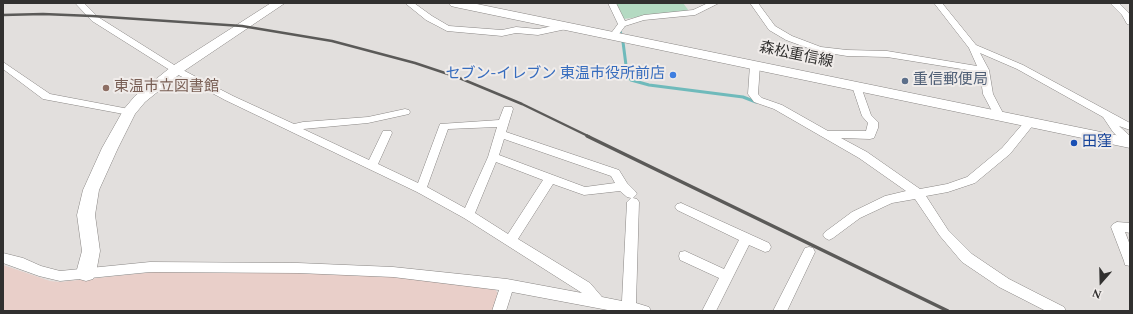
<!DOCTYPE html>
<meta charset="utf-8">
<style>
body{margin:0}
#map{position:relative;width:1133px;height:314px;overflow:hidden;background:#e2dfdd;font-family:Spectral,serif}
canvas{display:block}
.frame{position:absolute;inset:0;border:4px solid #31302f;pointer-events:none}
.north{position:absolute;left:1081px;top:262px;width:40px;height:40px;-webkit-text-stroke:3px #f0ecea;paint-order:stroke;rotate:200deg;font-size:11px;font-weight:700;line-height:16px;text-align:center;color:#31302f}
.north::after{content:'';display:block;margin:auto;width:14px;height:18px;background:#31302f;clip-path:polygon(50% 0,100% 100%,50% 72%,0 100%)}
</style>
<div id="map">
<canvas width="1133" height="314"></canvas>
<div class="frame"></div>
<div class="north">N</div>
</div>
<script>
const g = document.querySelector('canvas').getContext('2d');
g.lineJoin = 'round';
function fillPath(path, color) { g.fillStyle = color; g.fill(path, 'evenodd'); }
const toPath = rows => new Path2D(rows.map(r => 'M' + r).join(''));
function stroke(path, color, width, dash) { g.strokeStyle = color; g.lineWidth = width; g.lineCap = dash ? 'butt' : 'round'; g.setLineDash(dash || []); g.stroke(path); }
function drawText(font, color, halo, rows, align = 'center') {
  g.font = font + ' Spectral,"Noto Sans JP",serif'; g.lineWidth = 4; g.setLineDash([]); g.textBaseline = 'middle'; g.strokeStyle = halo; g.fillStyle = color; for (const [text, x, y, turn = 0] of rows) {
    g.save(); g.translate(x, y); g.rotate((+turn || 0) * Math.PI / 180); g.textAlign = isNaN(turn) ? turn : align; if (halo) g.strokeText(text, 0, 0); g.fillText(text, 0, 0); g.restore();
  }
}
fillPath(toPath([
 [3,265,50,281,60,282,154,272,301,272,390,274,495,289,498,294,493,311,3,311]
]), '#e9cfc9');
fillPath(toPath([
 [615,3,683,3,689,11,623,19]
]), '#b4dac2');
stroke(toPath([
 [619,28,623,42,627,73,631,80,649,85,743,97,756,102]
]), '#6fbabb', 3);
const street = toPath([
 [75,3,84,3,98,17,179,68,233,96,294,124,303,122,368,117,405,109,409,110,410,112,409,114,368,123,303,129,369,160,383,131,391,131,392,133,378,164,418,183,440,124,499,120,504,107,512,107,513,109,506,132,619,170,627,183,635,191,637,194,633,198,637,199,639,202,636,303,649,307,651,311,613,311,512,292,506,311,492,311,499,290,393,277,298,273,150,272,60,281,39,276,3,263,3,253,23,258,41,266,60,271,150,262,298,263,393,267,507,279,582,293,464,218,417,192,225,100,173,72,92,21,75,3],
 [497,127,488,157,465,208,427,187,448,129,497,127],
 [504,139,611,176,615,183,585,187,499,155,504,139],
 [496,162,543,180,508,234,475,213,496,162],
 [553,184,584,195,620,191,627,197,631,198,627,202,622,301,602,297,590,283,518,239,553,184],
 [405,3,414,3,432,16,449,26,502,30,516,27,538,29,568,23,572,26,571,28,538,35,516,33,502,36,447,31,426,20,405,3],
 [608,3,616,3,625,21,644,15,693,10,708,3,719,3,695,15,644,20,625,26,616,38,613,39,609,36,618,24,608,3],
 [750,3,758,3,775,26,792,36,821,47,847,50,887,51,977,66,969,48,934,3,942,3,976,45,1023,65,1130,123,1130,130,1119,126,1130,136,1130,146,1126,145,1113,132,1103,117,1017,69,980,53,989,70,993,94,1004,115,1003,117,995,117,983,94,980,72,887,57,847,56,816,51,786,40,769,30,750,3],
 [1110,3,1119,3,1128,12,1130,15,1130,25,1127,24,1122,15,1110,3],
 [3,62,50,94,129,109,134,112,129,115,43,99,3,69,3,62],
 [755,62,760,65,758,94,762,98,782,105,828,131,866,131,868,123,862,116,852,86,857,83,860,84,871,115,878,122,878,128,874,138,870,139,841,138,867,152,920,189,947,184,967,177,1002,148,1026,120,1034,120,1035,122,1034,124,1010,154,975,183,948,192,926,196,948,230,972,254,1009,279,1064,307,1066,311,1046,311,999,287,962,262,940,236,915,199,892,203,860,218,833,238,829,240,825,238,823,235,825,232,852,212,885,196,906,191,859,158,774,109,754,102,748,94,750,65,755,62],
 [681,203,769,243,771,247,769,251,765,252,749,245,716,311,702,311,719,278,680,260,679,256,680,252,685,251,724,269,739,240,677,210,675,207,677,204,681,203],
 [1117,222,1130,223,1130,233,1125,232,1130,245,1130,266,1125,265,1124,261,1111,227,1113,224,1117,222],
 [809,247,813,248,815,252,787,311,773,311,805,248,809,247]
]);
const secondary = toPath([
 [271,3,285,3,181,73,145,102,135,114,118,148,99,190,95,215,100,251,96,273,93,279,86,281,79,279,76,273,82,251,77,215,83,190,102,148,124,109,135,96,171,67,271,3],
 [449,3,472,3,1130,138,1130,148,455,7,451,6,449,3]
]);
stroke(street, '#898684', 1);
stroke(secondary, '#898684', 1);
fillPath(street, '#fff');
fillPath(secondary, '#fff');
stroke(toPath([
 [3,15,43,14,92,16,242,26,332,41,415,63,457,77,522,104,590,137]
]), '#5b5a58', 2.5);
stroke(toPath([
 [587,136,948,311]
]), '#5b5a58', 3.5);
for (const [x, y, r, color] of [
 [673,75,4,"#3f7fe0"],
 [905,81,4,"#5c6f8a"],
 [106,88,4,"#8d6e63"],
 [1074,143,4,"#1a4fb4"]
]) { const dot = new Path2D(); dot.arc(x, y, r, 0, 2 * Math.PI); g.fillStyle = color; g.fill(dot); stroke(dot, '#f0ecea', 1.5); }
drawText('15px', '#31302f', '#f0ecea', [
 ["森松重信線",796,56,12]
]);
drawText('15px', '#366cbe', '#f0ecea', [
 ["セブン-イレブン 東温市役所前店",665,75]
], 'right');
drawText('15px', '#4e5e75', '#f0ecea', [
 ["重信郵便局",913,81]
], 'left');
drawText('15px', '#785e54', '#f0ecea', [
 ["東温市立図書館",114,88]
], 'left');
drawText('15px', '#164399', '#f0ecea', [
 ["田窪",1082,143]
], 'left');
</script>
